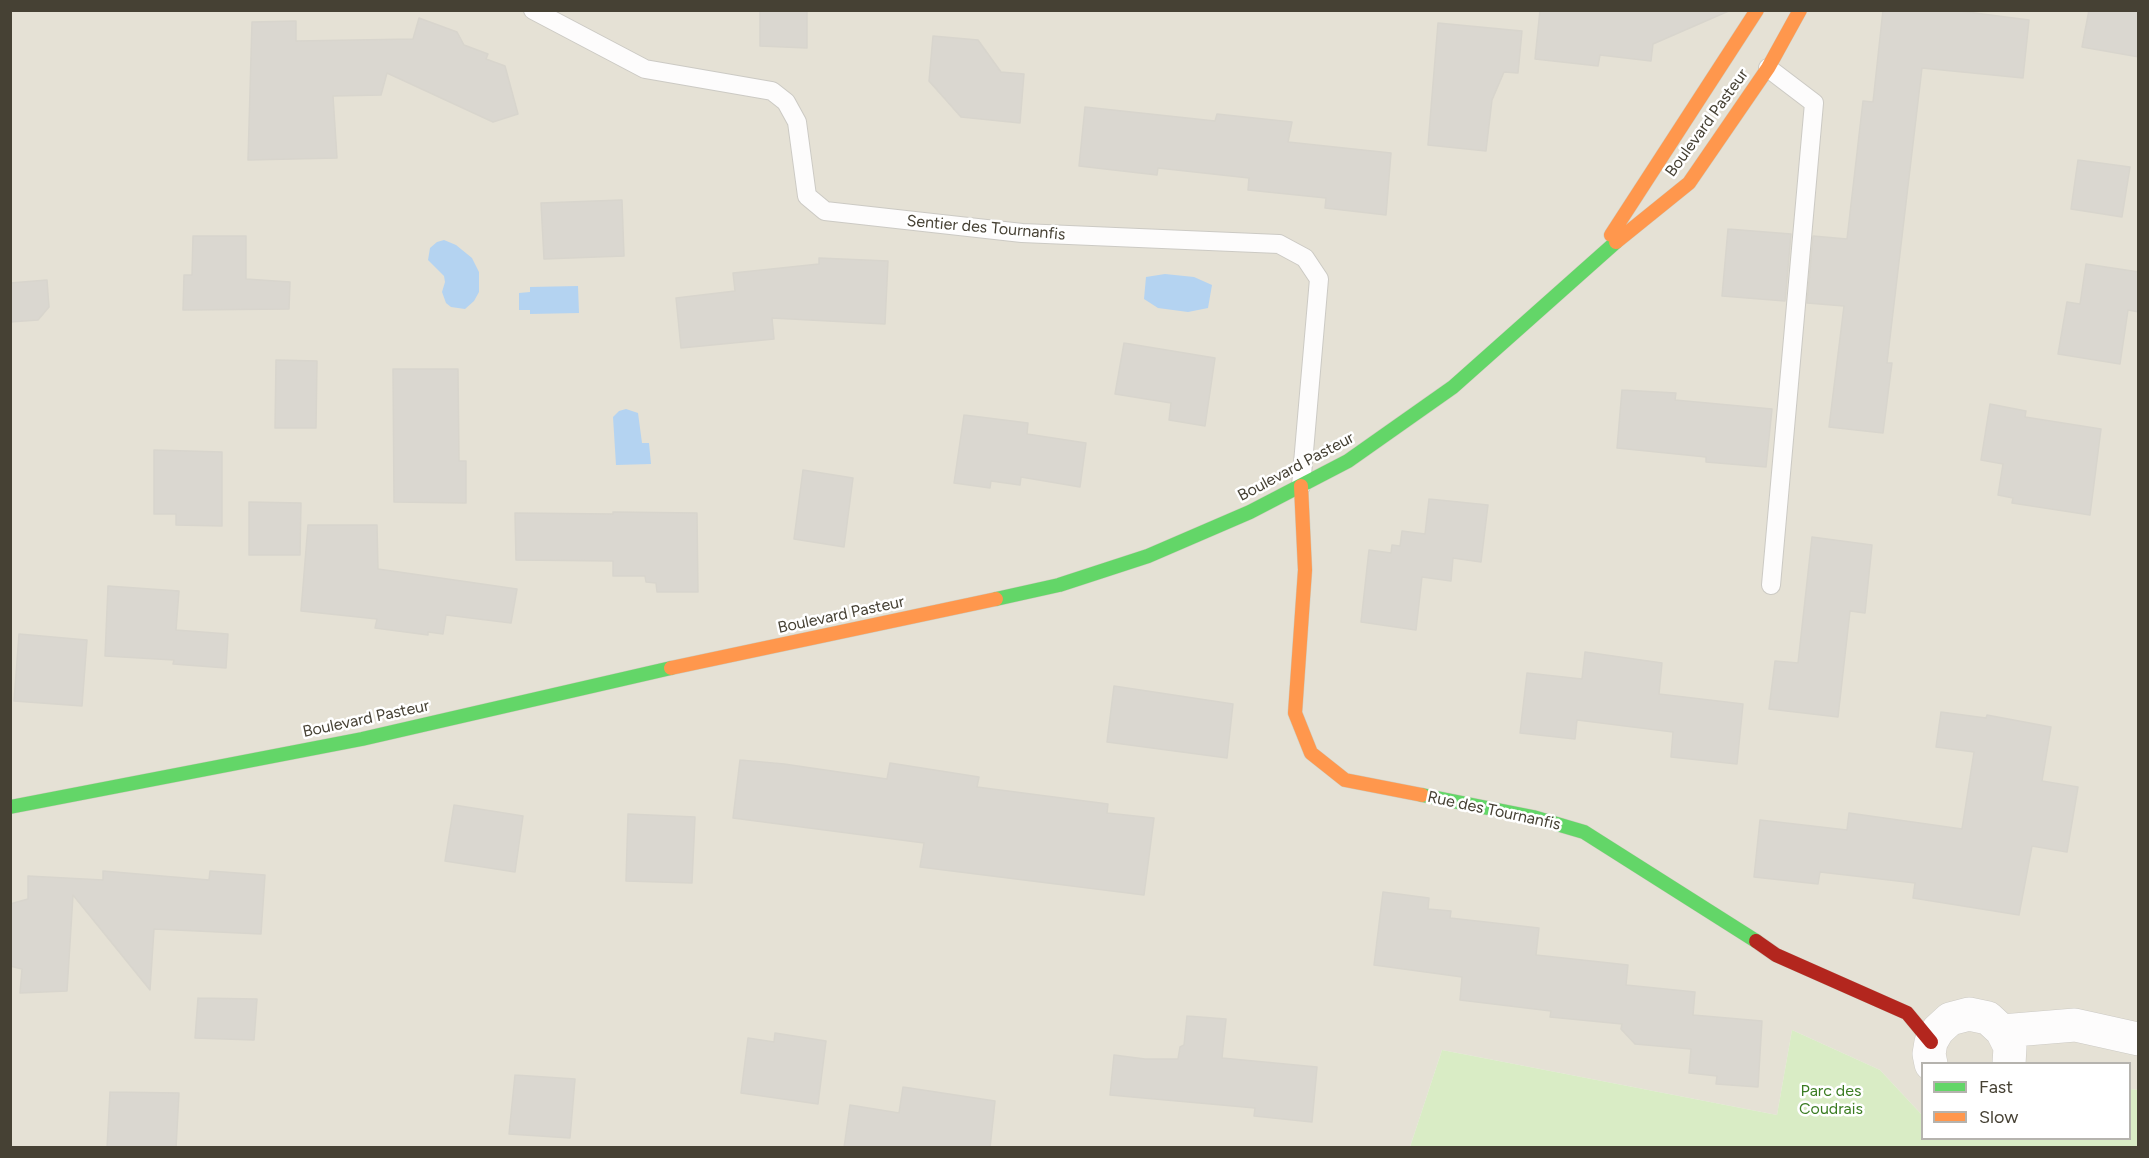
<!DOCTYPE html>
<style>
body{margin:0}
#map{position:relative;width:2149px;height:1158px;overflow:hidden;background:#f0eee8;font-family:Figtree,sans-serif}
canvas{display:block}
.frame{position:absolute;inset:0;border:12px solid #464134;pointer-events:none}
.legend{position:absolute;left:1921px;top:1062px;width:210px;height:78px;box-sizing:border-box;background:#fff;border:2px solid #b5b3ae;margin:0;padding:8px 10px;list-style:none;font-size:18px;color:#464134}
.legend li{display:flex;align-items:center;gap:12px;height:30px}
.legend b{width:30px;border:2px solid #b5b3ae}
</style>
<div id="map">
<canvas width="2149" height="1158"></canvas>
<div class="frame"></div>
<ul class="legend">
<li><b style="height:8px;background:#63d668"></b>Fast</li>
<li><b style="height:8px;background:#ff974d"></b>Slow</li>
</ul>
</div>
<script>
const g = document.querySelector('canvas').getContext('2d');
g.lineJoin = 'round';
function fillPath(path, color) { g.fillStyle = color; g.fill(path, 'evenodd'); }
const toPath = rows => new Path2D(rows.map(r => 'M' + r).join(''));
function stroke(path, color, width, dash) { g.strokeStyle = color; g.lineWidth = width; g.lineCap = dash ? 'butt' : 'round'; g.setLineDash(dash || []); g.stroke(path); }
function drawText(font, color, halo, rows, align = 'center') {
  g.font = font + ' Figtree,sans-serif'; g.lineWidth = 5; g.setLineDash([]); g.textBaseline = 'middle'; g.strokeStyle = halo; g.fillStyle = color; for (const [text, x, y, turn = 0] of rows) {
    g.save(); g.translate(x, y); g.rotate((+turn || 0) * Math.PI / 180); g.textAlign = isNaN(turn) ? turn : align; if (halo) g.strokeText(text, 0, 0); g.fillText(text, 0, 0); g.restore();
  }
}
fillPath(toPath([
 [10,11,2138,11,2138,1090,2130,1089,2130,1064,1922,1064,1922,1115,1880,1070,1792,1030,1777,1115,1442,1050,1410,1147,11,1147]
]), '#e5e1d5');
fillPath(toPath([
 [1792,1030,1880,1070,1922,1115,1922,1138,2130,1138,2130,1089,2138,1090,2138,1147,1410,1147,1442,1050,1777,1115]
]), '#d9ecc5');
fillPath(toPath([
 [444,240,456,245,472,258,479,272,479,292,474,301,465,309,451,307,446,303,442,292,445,282,444,276,428,260,430,248,437,242],
 [1165,274,1194,277,1212,285,1208,308,1188,312,1158,308,1144,299,1146,277],
 [578,286,579,313,530,314,530,310,519,310,519,293,530,292,530,287],
 [626,409,638,413,642,443,649,443,651,464,616,465,613,417,619,411]
]), '#b4d3f1');
const building = toPath([
 [760,10,807,10,807,48,760,46,760,10],
 [1540,10,1731,10,1653,44,1651,61,1600,55,1598,66,1535,59,1540,10],
 [1883,10,1952,10,2029,20,2023,78,1922,68,1887,363,1892,363,1883,433,1829,427,1844,306,1807,303,1813,236,1847,239,1863,101,1873,102,1883,10],
 [2089,10,2139,10,2139,57,2082,47,2089,10],
 [419,18,457,32,464,45,488,54,486,59,505,66,518,114,493,122,387,73,381,95,333,96,337,158,248,160,252,22,296,21,296,41,413,39,419,18],
 [1438,23,1522,31,1518,73,1504,72,1492,100,1486,151,1428,145,1438,23],
 [933,36,978,40,1001,72,1024,74,1020,123,961,117,929,81,933,36],
 [1085,107,1215,121,1217,114,1292,122,1288,142,1391,153,1386,215,1325,208,1326,198,1248,190,1249,178,1158,168,1157,175,1079,166,1085,107],
 [2078,160,2130,167,2122,217,2071,209,2078,160],
 [622,200,624,256,544,259,541,203,622,200],
 [1728,229,1791,234,1785,301,1722,296,1728,229],
 [193,236,246,236,246,279,290,282,289,309,183,310,184,275,192,275,193,236],
 [819,258,888,261,885,324,772,318,774,339,681,348,676,298,735,291,733,273,819,264,819,258],
 [2086,264,2139,272,2139,312,2128,310,2120,364,2058,354,2067,302,2080,304,2086,264],
 [47,280,49,307,38,320,10,322,10,283,47,280],
 [1124,343,1215,358,1205,426,1169,420,1171,403,1115,394,1124,343],
 [276,360,317,361,316,428,275,428,276,360],
 [393,369,458,369,459,461,466,461,466,503,394,502,393,369],
 [1622,390,1676,393,1675,400,1772,409,1766,467,1706,462,1706,457,1617,448,1622,390],
 [1990,404,2026,411,2025,417,2101,429,2090,515,2012,503,2013,498,1998,495,2003,464,1981,460,1990,404],
 [964,415,1028,423,1027,434,1086,443,1080,487,1021,477,1020,485,991,481,990,488,954,483,964,415],
 [154,450,222,452,222,526,176,525,176,514,154,514,154,450],
 [803,470,853,478,844,547,794,539,803,470],
 [1429,499,1488,505,1481,562,1453,558,1451,581,1422,577,1416,630,1361,622,1369,550,1391,553,1392,545,1400,546,1402,531,1425,534,1429,499],
 [249,502,301,503,300,555,249,555,249,502],
 [613,512,697,513,698,592,657,592,656,583,646,582,645,576,613,576,613,561,516,560,515,513,613,514,613,512],
 [308,525,377,525,378,569,517,589,511,623,446,615,443,634,428,632,428,635,375,628,377,619,301,611,308,525],
 [1812,537,1872,545,1865,613,1850,611,1838,717,1769,709,1775,661,1798,663,1812,537],
 [108,586,179,591,176,630,228,634,226,668,173,664,174,660,105,656,108,586],
 [19,634,87,640,82,706,14,701,19,634],
 [1585,652,1662,663,1659,694,1743,704,1737,764,1671,757,1673,732,1577,720,1575,739,1520,733,1527,673,1582,679,1585,652],
 [1114,686,1233,704,1227,758,1107,742,1114,686],
 [1941,712,1986,718,1987,715,2051,727,2042,781,2078,787,2067,852,2032,846,2019,915,1913,898,1915,883,1820,872,1818,884,1754,877,1760,820,1847,830,1849,813,1962,829,1974,752,1936,747,1941,712],
 [740,760,784,764,887,779,890,763,979,777,977,787,1108,804,1107,813,1154,818,1144,895,920,867,924,843,733,818,740,760],
 [454,805,523,816,515,872,445,861,454,805],
 [628,814,695,817,692,883,626,881,628,814],
 [103,871,209,880,210,871,265,875,261,934,154,929,150,990,73,895,67,991,20,993,22,969,10,966,10,904,28,899,28,876,103,880,103,871],
 [1383,892,1429,898,1428,909,1451,911,1450,918,1539,928,1536,955,1628,965,1626,985,1695,992,1693,1015,1762,1021,1758,1087,1716,1084,1717,1076,1689,1073,1691,1049,1635,1044,1621,1029,1622,1024,1550,1017,1551,1011,1460,1000,1462,977,1374,965,1383,892],
 [198,998,257,999,254,1040,195,1038,198,998],
 [1187,1016,1226,1019,1222,1058,1317,1067,1312,1122,1254,1116,1255,1108,1110,1095,1114,1055,1145,1059,1178,1059,1180,1047,1184,1045,1187,1016],
 [775,1033,826,1041,818,1104,741,1093,748,1038,774,1042,775,1033],
 [515,1075,575,1079,570,1138,509,1134,515,1075],
 [903,1087,995,1101,990,1148,844,1148,850,1105,899,1113,903,1087],
 [110,1092,179,1093,176,1148,107,1148,110,1092]
]);
fillPath(building, '#dad7d0');
stroke(building, '#d8d5cd', 1.5);
const lane = toPath([
 [533,10,645,69,772,91,786,102,797,122,807,196,825,211,1022,233,1279,244,1305,258,1319,279,1301,486],
 [1768,68,1814,103,1771,585]
]);
const street = toPath([
 [2002,1031,2075,1025,2138,1039],
 [1931,1064,1929,1054,1931,1042,1938,1030,1950,1019,1969,1014,1988,1018,2002,1031,2010,1047,2009,1064]
]);
const fast = toPath([
 [996,599,1059,585,1148,556,1250,512,1348,461,1453,387,1616,242],
 [1422,795,1533,817,1584,832,1756,941],
 [10,807,362,739,671,668]
]);
const slow = toPath([
 [1611,235,1757,10],
 [1616,242,1689,183,1768,68,1800,10],
 [1301,486,1305,570,1295,713,1311,753,1345,780,1422,795],
 [671,668,996,599]
]);
const jam = toPath([
 [1756,941,1776,955,1907,1013,1931,1042]
]);
stroke(lane, '#cccac4', 20);
stroke(street, '#cccac4', 34);
stroke(fast, '#cfccbe', 15);
stroke(slow, '#cfccbe', 15);
stroke(jam, '#cfccbe', 15);
stroke(lane, '#fdfcfc', 18);
stroke(street, '#fdfcfc', 33);
stroke(fast, '#63d668', 14);
stroke(slow, '#ff974d', 14);
stroke(jam, '#b3261e', 14);
drawText('16px', '#464134', '#fff', [
 ["Boulevard Pasteur",1707,123,-54],
 ["Sentier des Tournanfis",986,228,5],
 ["Boulevard Pasteur",1296,467,-28],
 ["Boulevard Pasteur",841,615,-12],
 ["Boulevard Pasteur",366,719,-12],
 ["Rue des Tournanfis",1494,811,12]
]);
drawText('16px', '#3b7c23', '#fff', [
 ["Parc des",1831,1091],
 ["Coudrais",1831,1109]
]);
</script>
